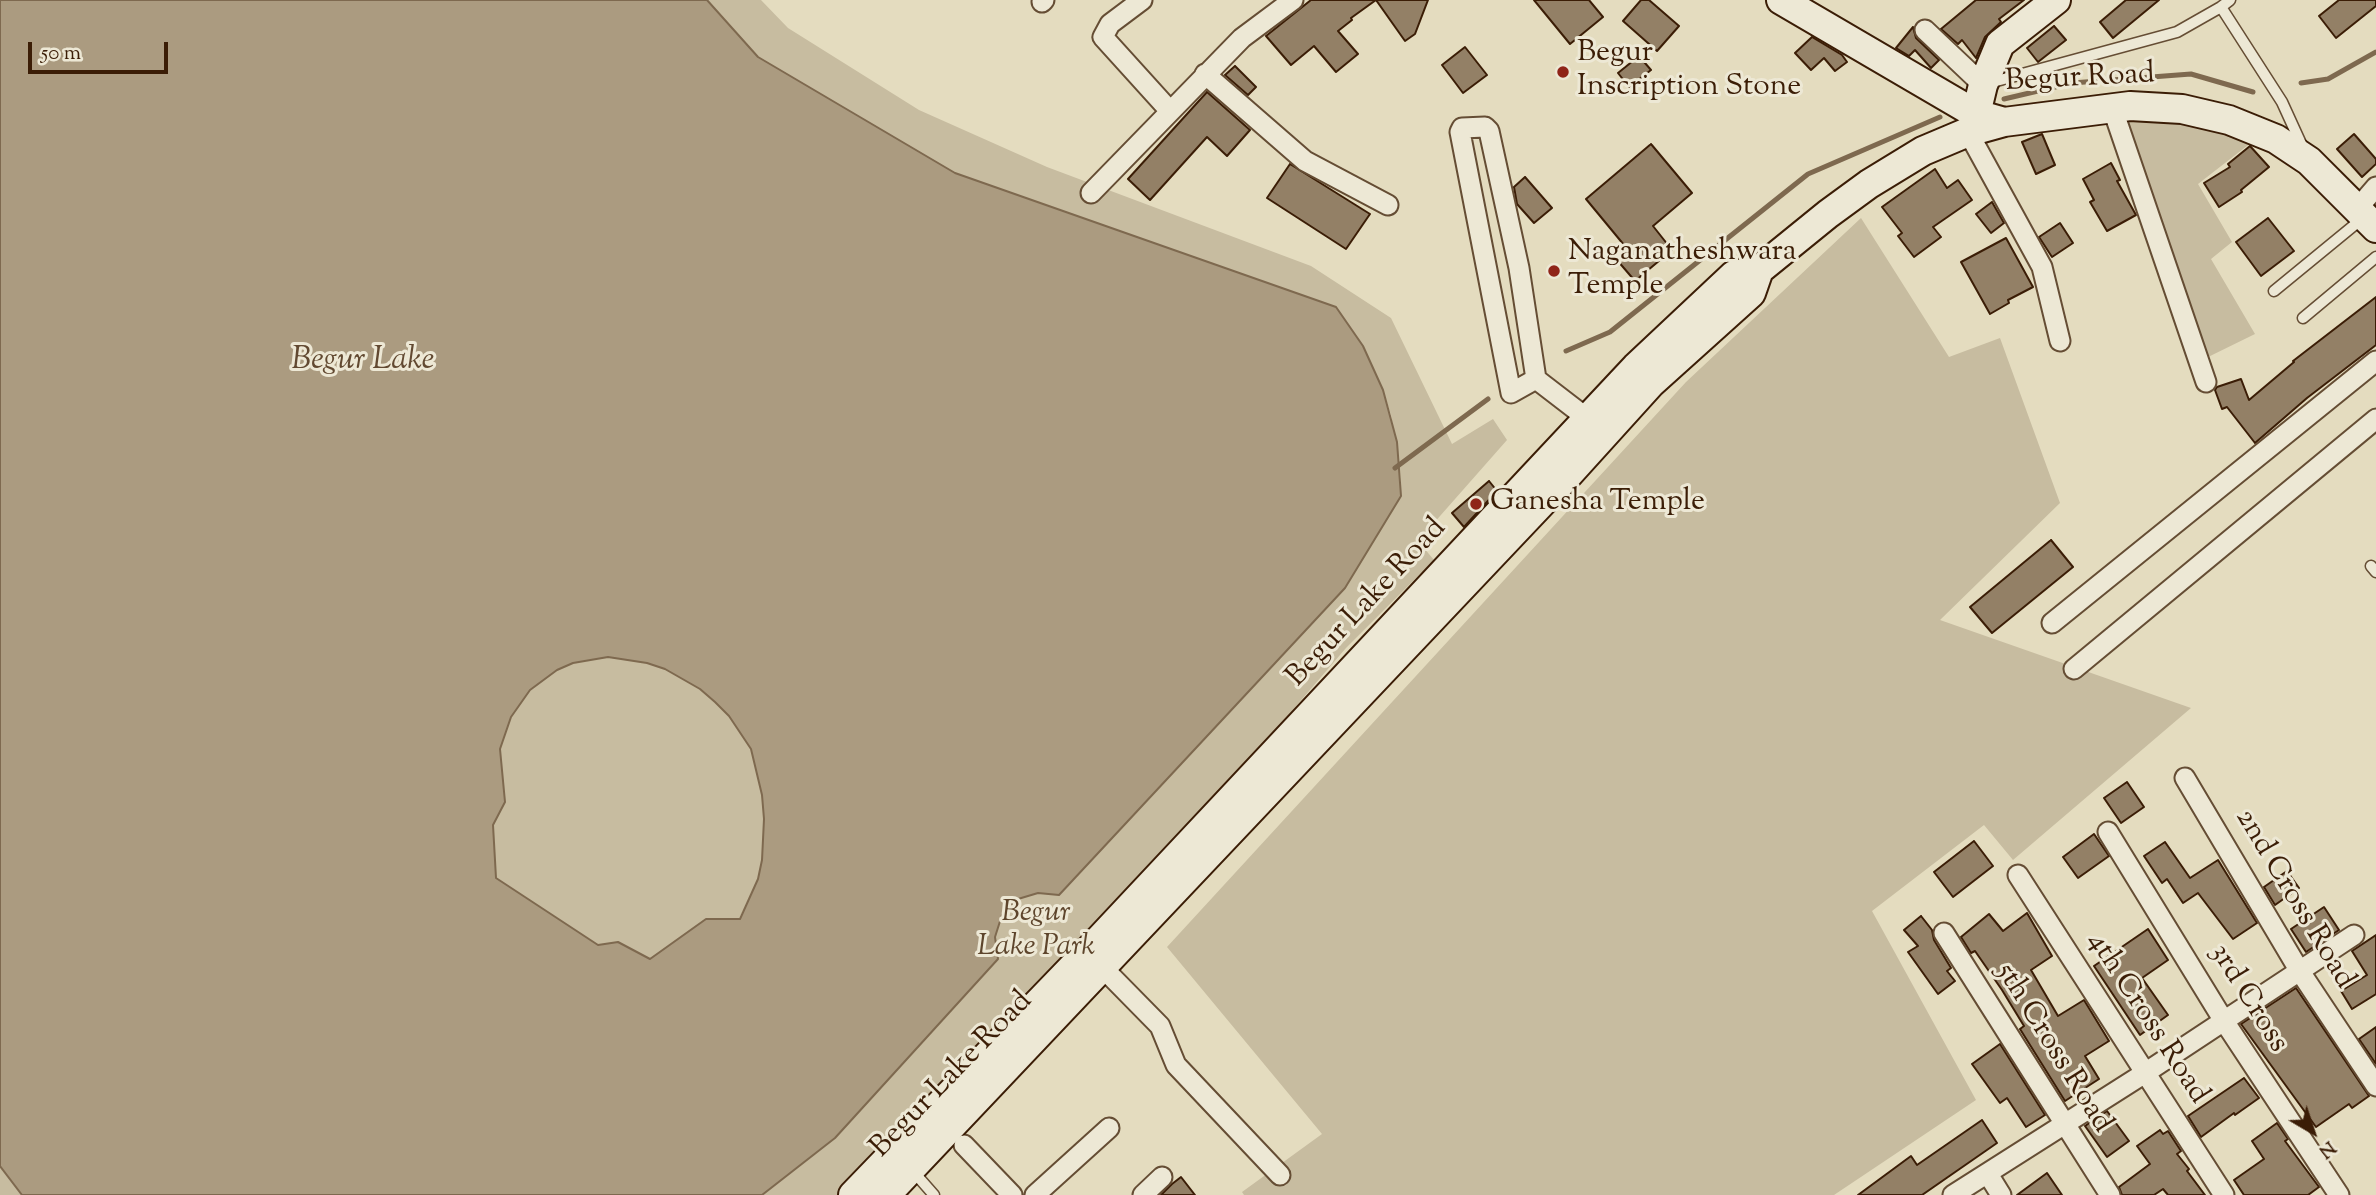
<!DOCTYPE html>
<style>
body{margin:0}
#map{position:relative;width:2376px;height:1195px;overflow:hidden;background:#e4dcbf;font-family:"Sorts Mill Goudy",serif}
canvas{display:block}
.north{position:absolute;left:2278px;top:1097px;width:70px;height:70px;-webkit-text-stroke:5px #ede8d5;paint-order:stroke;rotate:141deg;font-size:19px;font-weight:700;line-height:28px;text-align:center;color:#3b1d06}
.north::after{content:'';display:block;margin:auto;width:24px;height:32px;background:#3b1d06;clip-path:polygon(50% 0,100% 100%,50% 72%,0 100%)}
.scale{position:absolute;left:28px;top:42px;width:140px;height:32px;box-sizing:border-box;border:4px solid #3b1d06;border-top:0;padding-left:9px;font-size:21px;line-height:24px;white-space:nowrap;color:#3b1d06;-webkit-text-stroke:5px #ede8d5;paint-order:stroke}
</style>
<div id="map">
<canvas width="2376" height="1195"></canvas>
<div class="north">N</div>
<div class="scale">50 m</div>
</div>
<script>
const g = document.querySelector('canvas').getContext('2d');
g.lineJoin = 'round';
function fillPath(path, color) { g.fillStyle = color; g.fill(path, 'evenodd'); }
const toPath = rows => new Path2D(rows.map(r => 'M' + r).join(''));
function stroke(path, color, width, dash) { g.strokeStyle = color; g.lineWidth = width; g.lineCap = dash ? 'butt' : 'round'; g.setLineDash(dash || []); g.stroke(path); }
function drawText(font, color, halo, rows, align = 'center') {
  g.font = font + ' "Sorts Mill Goudy",serif'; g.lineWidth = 6; g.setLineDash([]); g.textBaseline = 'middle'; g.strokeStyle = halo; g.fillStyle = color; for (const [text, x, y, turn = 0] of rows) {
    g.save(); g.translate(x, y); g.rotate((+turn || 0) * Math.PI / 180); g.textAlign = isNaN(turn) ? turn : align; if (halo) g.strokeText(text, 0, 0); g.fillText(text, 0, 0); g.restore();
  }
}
fillPath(toPath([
 [707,0,761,0,788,28,919,110,1047,167,1311,266,1391,318,1452,444,1493,419,1507,440,1418,541,1434,560,1346,648,1210,806,839,1195,762,1195,835,1138,998,960,995,937,1002,915,1009,906,1018,899,1038,893,1059,895,1345,588,1401,496,1400,469,1391,415,1383,390,1363,346,1336,307,955,173,758,57],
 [2119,117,2173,120,2252,142,2198,184,2232,242,2211,259,2255,334,2204,359],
 [1861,218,1949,357,2000,338,2060,503,1940,620,2191,708,2013,860,1984,825,1872,911,1976,1100,1834,1195,1244,1195,1242,1192,1322,1134,1167,947,1686,382],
 [608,657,647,663,665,669,700,689,715,702,729,716,751,749,762,795,764,819,762,859,758,879,739,919,706,919,650,959,618,942,599,946,496,878,493,825,505,802,500,749,511,717,530,690,557,670,573,663],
 [0,1166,22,1195,0,1195]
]), '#c7bca0');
const water = toPath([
 [0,0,707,0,758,57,955,173,1336,307,1363,346,1383,390,1397,442,1401,496,1345,588,1059,895,1038,893,1018,899,1009,906,1002,915,995,937,998,959,835,1138,762,1195,22,1195,0,1166,0,0],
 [608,657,647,663,665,669,700,689,715,702,729,716,751,749,762,795,764,819,762,860,758,879,740,919,706,919,650,959,618,942,598,945,496,878,493,825,505,802,500,749,511,717,530,690,557,670,573,663,608,657]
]);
fillPath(water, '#ab9b80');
stroke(water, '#7e694f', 2);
stroke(toPath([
 [2301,83,2328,79,2376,52],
 [2004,99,2072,83,2191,74,2253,92],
 [1566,351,1610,332,1808,174,1940,117],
 [1395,468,1488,399]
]), '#7e694f', 5);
const building = toPath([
 [1311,0,1428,0,1415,34,1405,41,1376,0,1351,18,1352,20,1338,31,1358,54,1336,72,1314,46,1291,65,1266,36,1311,0],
 [1534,0,1589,0,1603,17,1570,44,1534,0],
 [1641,0,1649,0,1679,26,1657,51,1623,21,1641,0],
 [1976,0,2024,0,1999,19,2001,22,1985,37,1976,58,1962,40,1958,44,1941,29,1976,0],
 [2126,0,2159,0,2113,38,2100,22,2126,0],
 [2339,0,2376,0,2376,6,2336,38,2319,16,2339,0],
 [2054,26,2066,40,2038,62,2027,48,2054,26],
 [1913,27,1916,38,1939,60,1931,68,1915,50,1909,56,1896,48,1913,27],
 [1812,37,1842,55,1847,62,1835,71,1824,58,1811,70,1795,53,1812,37],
 [1465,47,1487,75,1463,93,1442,65,1465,47],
 [1639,56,1651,70,1629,87,1618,73,1639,56],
 [1235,66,1256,87,1248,95,1225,75,1235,66],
 [1207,92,1250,130,1227,156,1207,137,1150,200,1128,179,1207,92],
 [2042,134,2055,165,2036,174,2022,142,2042,134],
 [2354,134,2376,159,2376,164,2362,177,2337,149,2354,134],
 [1651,144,1692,193,1653,226,1672,250,1635,281,1617,260,1629,251,1586,199,1651,144],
 [2250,146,2269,167,2241,190,2242,192,2219,207,2204,183,2230,167,2228,164,2250,146],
 [2111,163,2120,180,2117,181,2136,215,2107,231,2090,202,2094,200,2083,179,2111,163],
 [1290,164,1370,214,1346,249,1267,198,1290,164],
 [1935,169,1947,188,1958,180,1972,200,1933,227,1941,237,1914,257,1898,236,1902,233,1882,207,1935,169],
 [1525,177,1552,208,1534,223,1517,204,1514,187,1525,177],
 [1992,202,2004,223,1991,233,1976,214,1992,202],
 [2268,218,2294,251,2261,276,2236,242,2268,218],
 [2060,223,2073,243,2052,257,2039,237,2060,223],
 [2006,238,2033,287,2008,300,2009,303,1990,314,1961,262,2006,238],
 [2376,297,2376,345,2307,398,2255,443,2227,407,2222,409,2215,390,2217,387,2241,379,2249,400,2294,362,2293,361,2376,297],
 [1489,481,1497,491,1464,527,1452,513,1489,481],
 [2051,540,2073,567,1992,633,1970,607,2051,540],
 [2127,782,2144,807,2121,823,2104,798,2127,782],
 [2094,834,2109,856,2078,878,2063,857,2094,834],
 [1974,841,1993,866,1953,897,1934,872,1974,841],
 [2165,842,2190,878,2218,860,2257,923,2233,939,2198,893,2183,903,2167,879,2162,883,2144,856,2165,842],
 [2287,871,2299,888,2275,905,2264,887,2287,871],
 [2324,907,2339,930,2306,952,2291,929,2324,907],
 [2027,913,2052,956,2031,970,2058,1016,2084,1000,2109,1041,2085,1056,2099,1079,2065,1101,2020,1029,2024,1026,2002,990,1975,951,1971,953,1961,937,1989,914,2003,931,2027,913],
 [1921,916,1932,930,1934,940,1951,968,1947,971,1955,981,1938,994,1908,952,1918,946,1904,930,1921,916],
 [2148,929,2168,960,2142,978,2168,1015,2140,1035,2094,966,2148,929],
 [2376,935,2376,994,2352,1009,2341,991,2367,975,2352,951,2376,935],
 [2296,988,2369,1096,2352,1108,2349,1104,2316,1127,2241,1024,2296,988],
 [2376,1027,2376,1064,2359,1039,2376,1027],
 [2000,1044,2045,1115,2026,1127,2007,1098,2000,1103,1972,1064,2000,1044],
 [2244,1078,2259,1098,2235,1115,2234,1113,2201,1137,2188,1116,2244,1078],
 [2107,1111,2129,1141,2107,1157,2085,1126,2107,1111],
 [1982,1120,1997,1143,1922,1195,1858,1195,1911,1156,1917,1165,1982,1120],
 [2277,1123,2288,1139,2285,1141,2319,1187,2308,1195,2244,1195,2234,1180,2264,1159,2252,1141,2277,1123],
 [2160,1130,2163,1134,2168,1131,2181,1151,2177,1154,2189,1169,2187,1171,2205,1195,2168,1195,2163,1189,2154,1195,2122,1195,2119,1187,2150,1164,2137,1146,2160,1130],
 [2047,1173,2062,1195,2017,1195,2047,1173],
 [1181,1177,1195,1195,1161,1195,1172,1184,1181,1177]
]);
fillPath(building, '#938066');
stroke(building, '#3b1d06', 2);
const lane = toPath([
 [2221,7,2230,0],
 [1989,83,2177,32,2221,7,2282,102,2303,148],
 [2274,291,2363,218],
 [2303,318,2376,257],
 [2371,566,2376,572],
 [912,1170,934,1195]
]);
const street = toPath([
 [1142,0,1110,24,1103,37,1170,111],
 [1042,2,1044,0],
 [1925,30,1983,85],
 [1205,74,1305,161,1388,205],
 [2112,107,2206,382],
 [1485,127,1489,131,1519,268,1536,379,1511,393,1460,132,1462,128,1485,127],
 [1968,132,2042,267,2060,341],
 [1091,193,1242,38,1293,0],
 [2357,209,2376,187],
 [1536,379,1588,419],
 [2052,623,2376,361],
 [2074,669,2376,419],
 [2185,778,2299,970,2376,1086],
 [2108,832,2224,1021,2339,1195],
 [2018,875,2224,1195],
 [1944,933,2110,1195],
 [1102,967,1160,1026,1176,1065,1280,1175],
 [964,1145,1012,1195],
 [1988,1174,2001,1195],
 [1035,1195,1109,1128],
 [1143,1195,1162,1177],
 [1953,1195,2145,1073,2354,935]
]);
const secondary = toPath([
 [1781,0,1976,114,2004,122,2130,106,2182,109,2229,120,2276,139,2309,161,2376,228],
 [1976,114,1983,85,2000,44,2056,0],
 [853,1195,1097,942,1636,367,1734,275,1759,270,1828,214,1869,184,1923,151,1968,132,2004,122],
 [886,1195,1565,478,1651,383,1751,293,1759,270]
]);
stroke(lane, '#654d34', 13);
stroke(street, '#654d34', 23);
stroke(secondary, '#3b1d06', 32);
stroke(lane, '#ede8d5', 10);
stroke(street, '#ede8d5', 19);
stroke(secondary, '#ede8d5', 28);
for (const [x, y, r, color] of [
 [1563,72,7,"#8f2418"],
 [1554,271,7,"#8f2418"],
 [1476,504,7,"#8f2418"]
]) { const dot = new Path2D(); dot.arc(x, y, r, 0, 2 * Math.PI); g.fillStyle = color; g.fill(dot); stroke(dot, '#ede8d5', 2.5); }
drawText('30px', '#3b1d06', '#ede8d5', [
 ["Begur",1577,55],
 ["Inscription Stone",1577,89],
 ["Naganatheshwara",1568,254],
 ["Temple",1568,288],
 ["Ganesha Temple",1490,504]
], 'left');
drawText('30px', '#3b1d06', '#ede8d5', [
 ["Begur Road",2080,80,-3],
 ["Begur Lake Road",1368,604,-47],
 ["2nd Cross Road",2293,900,59],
 ["3rd Cross",2247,999,58],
 ["4th Cross Road",2146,1019,57],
 ["5th Cross Road",2052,1049,58],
 ["Begur Lake Road",953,1076,-46]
]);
drawText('italic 30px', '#5e452c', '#ede8d5', [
 ["Begur",1036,915],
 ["Lake Park",1036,949]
]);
drawText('italic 32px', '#624931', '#ede8d5', [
 ["Begur Lake",363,363]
]);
</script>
